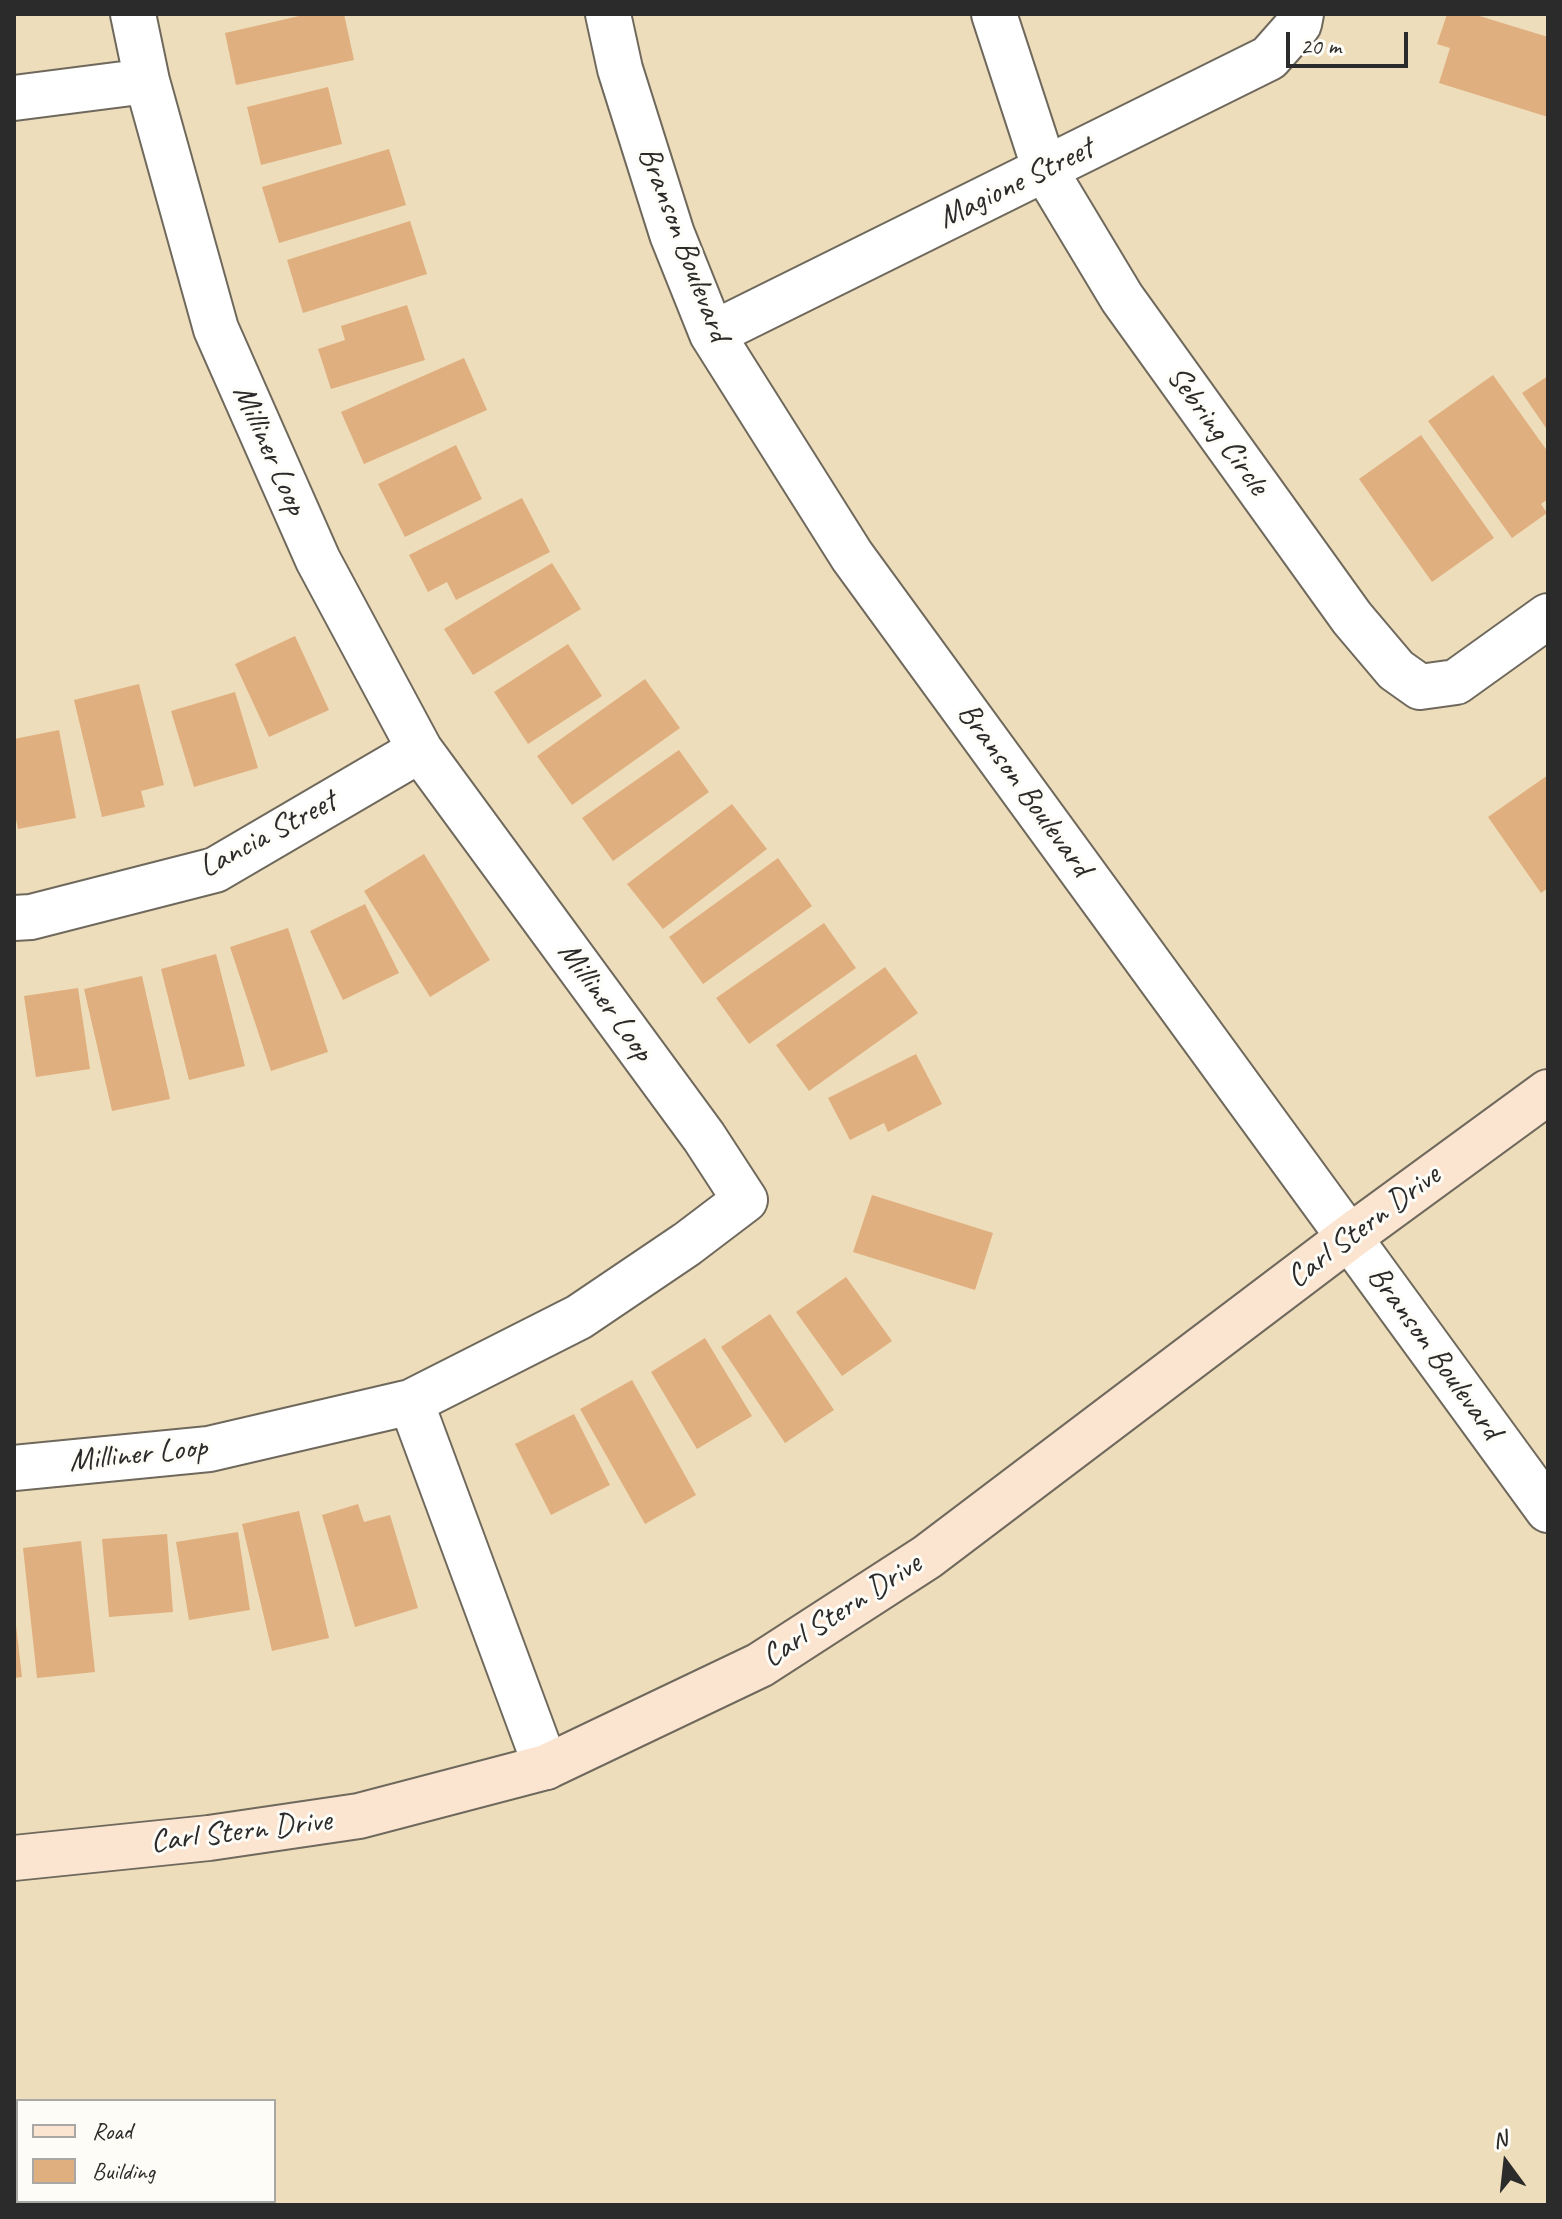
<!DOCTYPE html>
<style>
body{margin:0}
#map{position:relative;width:1562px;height:2219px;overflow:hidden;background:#eeddba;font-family:Caveat,sans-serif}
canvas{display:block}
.frame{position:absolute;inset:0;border:16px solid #2b2b2b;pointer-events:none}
.legend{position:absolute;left:16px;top:2099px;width:260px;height:104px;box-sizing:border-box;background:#fdfcf7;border:2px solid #a9a8a5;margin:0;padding:10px 14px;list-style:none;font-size:24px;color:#2b2b2b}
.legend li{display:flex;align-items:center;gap:16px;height:40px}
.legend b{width:40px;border:2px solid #a9a8a5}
.north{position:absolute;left:1466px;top:2123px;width:80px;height:80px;-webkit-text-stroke:6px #fdfcf7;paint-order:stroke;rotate:345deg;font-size:22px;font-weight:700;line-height:32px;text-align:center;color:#2b2b2b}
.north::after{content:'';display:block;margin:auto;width:28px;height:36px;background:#2b2b2b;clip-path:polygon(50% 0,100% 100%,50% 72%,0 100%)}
.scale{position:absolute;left:1286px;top:32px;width:122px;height:36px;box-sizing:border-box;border:4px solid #2b2b2b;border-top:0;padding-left:10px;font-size:24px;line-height:28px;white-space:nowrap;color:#2b2b2b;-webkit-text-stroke:6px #fdfcf7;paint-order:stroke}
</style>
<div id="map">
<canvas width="1562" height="2219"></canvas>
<div class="frame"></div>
<ul class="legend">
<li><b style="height:10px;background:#fce5d0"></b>Road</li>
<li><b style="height:22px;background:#e0af7f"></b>Building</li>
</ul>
<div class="north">N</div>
<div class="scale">20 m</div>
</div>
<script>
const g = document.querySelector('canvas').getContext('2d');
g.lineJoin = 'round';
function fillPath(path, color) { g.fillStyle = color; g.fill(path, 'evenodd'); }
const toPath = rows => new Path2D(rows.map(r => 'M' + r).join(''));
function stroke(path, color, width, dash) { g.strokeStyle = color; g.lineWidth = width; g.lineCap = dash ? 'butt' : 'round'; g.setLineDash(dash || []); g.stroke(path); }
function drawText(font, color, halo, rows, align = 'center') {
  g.font = font + ' Caveat,sans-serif'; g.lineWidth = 6; g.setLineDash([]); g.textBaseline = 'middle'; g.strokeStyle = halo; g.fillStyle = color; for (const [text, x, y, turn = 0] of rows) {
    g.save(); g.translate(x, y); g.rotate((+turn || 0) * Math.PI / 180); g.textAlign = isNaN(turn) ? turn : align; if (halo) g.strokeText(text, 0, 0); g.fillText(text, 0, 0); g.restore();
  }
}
fillPath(toPath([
 [308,14,344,14,354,60,236,85,225,33],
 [1447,14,1473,14,1548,37,1548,117,1439,83,1450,48,1437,44],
 [328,87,342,144,261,165,247,107],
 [389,149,406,205,279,243,262,187],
 [410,221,427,274,303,313,287,260],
 [407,305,425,360,331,389,318,349,345,340,341,326],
 [464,358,487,410,364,464,341,412],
 [1493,375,1548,452,1548,499,1541,504,1547,513,1512,538,1428,421],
 [1548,376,1548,431,1522,393],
 [1421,435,1494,538,1432,582,1359,479],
 [456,445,482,499,405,537,378,484],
 [522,498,550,552,456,600,447,582,428,592,409,555],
 [552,563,581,609,473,675,444,629],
 [295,636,329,710,269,737,235,664],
 [568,644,602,696,528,744,494,692],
 [645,679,680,728,572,805,537,756],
 [139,684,164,785,141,791,145,807,102,817,74,700],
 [235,692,258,768,194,787,171,711],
 [59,730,76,818,18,829,14,810,14,739],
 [679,750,709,792,613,861,582,818],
 [1548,775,1548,888,1541,893,1488,817],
 [732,804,767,849,663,929,627,884],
 [424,854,490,960,430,997,364,891],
 [778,858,812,906,703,984,669,937],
 [365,904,399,973,343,1000,310,931],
 [824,923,856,968,749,1044,716,998],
 [288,928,328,1052,271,1071,230,947],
 [216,954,245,1066,189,1080,161,969],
 [885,967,918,1013,809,1091,776,1045],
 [142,976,170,1099,112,1111,84,989],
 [78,988,90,1069,36,1077,24,996],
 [916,1054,942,1104,888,1132,884,1123,850,1140,828,1098],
 [872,1195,993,1233,975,1290,853,1252],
 [846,1277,892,1341,842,1376,796,1312],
 [770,1314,834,1410,785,1443,721,1347],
 [705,1338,752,1416,697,1449,651,1372],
 [632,1380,696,1495,645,1524,580,1409],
 [574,1414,610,1485,551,1515,515,1444],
 [358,1504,364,1522,390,1515,418,1608,355,1627,322,1515],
 [299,1511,329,1638,272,1651,242,1524],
 [238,1532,250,1610,189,1620,176,1542],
 [167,1534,173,1612,109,1617,102,1539],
 [81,1541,95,1672,37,1678,23,1548],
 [14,1625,16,1625,22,1677,14,1678]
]), '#e0af7f');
const street = toPath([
 [608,14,620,69,672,234,712,334,852,556,1548,1510],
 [994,14,1045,170,1122,298,1352,618,1396,670,1420,687,1456,682,1548,616],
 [14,98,147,81],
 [712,334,1269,58,1299,24,1301,14],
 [14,918,31,917,215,870,420,750],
 [411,1402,546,1767],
 [14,1468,209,1449,411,1402,579,1317,687,1244,745,1200,704,1137,420,750,318,560,216,329,147,81,133,14]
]);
const secondary = toPath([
 [14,1858,209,1838,359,1816,546,1767,760,1665,927,1557,1351,1236,1548,1092]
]);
stroke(street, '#6f695d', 48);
stroke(secondary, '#6f695d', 48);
stroke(street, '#fff', 44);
stroke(secondary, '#fce5d0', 44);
drawText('32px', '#2b2b2b', '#fdfcf7', [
 ["Magione Street",1016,184,-26],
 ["Branson Boulevard",683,244,69],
 ["Sebring Circle",1217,431,54],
 ["Milliner Loop",269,450,66],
 ["Branson Boulevard",1024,790,54],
 ["Lancia Street",268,835,-28],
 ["Milliner Loop",605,1002,54],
 ["Carl Stern Drive",1364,1227,-37],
 ["Branson Boulevard",1434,1353,54],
 ["Milliner Loop",138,1455,-6],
 ["Carl Stern Drive",842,1611,-33],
 ["Carl Stern Drive",241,1832,-7]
]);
</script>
